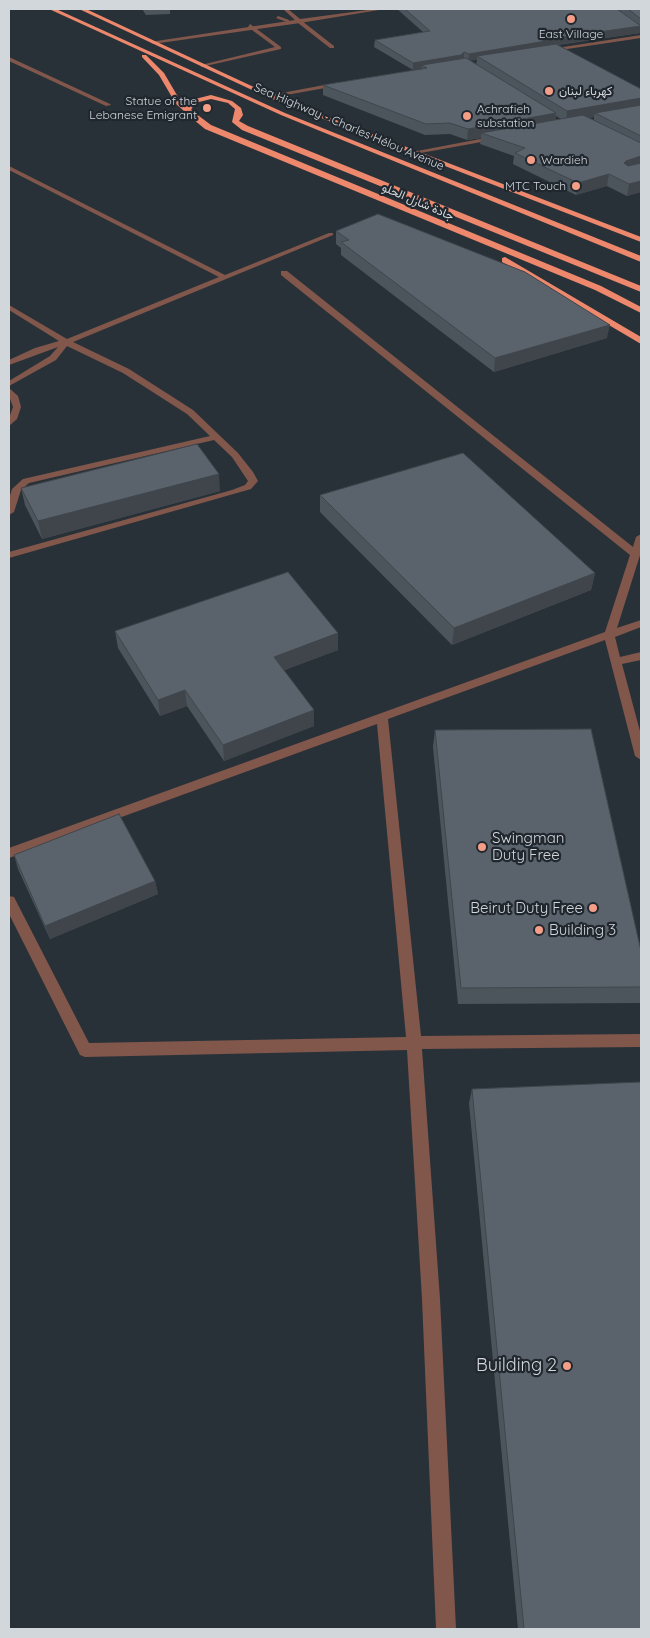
<!DOCTYPE html>
<meta charset="utf-8">
<style>
body{margin:0}
#map{position:relative;width:650px;height:1638px;overflow:hidden;background:#293138;font-family:Quicksand,sans-serif}
canvas{display:block}
.frame{position:absolute;inset:0;border:10px solid #d2d7db;pointer-events:none}
</style>
<div id="map">
<canvas width="650" height="1638"></canvas>
<div class="frame"></div>
</div>
<script>
const g = document.querySelector('canvas').getContext('2d');
g.lineJoin = 'round';
const toPath = rows => new Path2D(rows.map(r => 'M' + r).join(''));
function fillPath(path, color) { g.fillStyle = color; g.fill(path, 'evenodd'); }
function stroke(path, color, width, dash) { g.strokeStyle = color; g.lineWidth = width; g.lineCap = dash ? 'butt' : 'round'; g.setLineDash(dash || []); g.stroke(path); }
function drawText(font, color, halo, rows, align = 'center') {
  g.font = font + ' Quicksand,Vazirmatn,sans-serif'; g.lineWidth = 4.5; g.setLineDash([]); g.textBaseline = 'middle'; g.strokeStyle = halo; g.fillStyle = color; for (const [text, x, y, turn = 0] of rows) {
    g.save(); g.translate(x, y); g.rotate((+turn || 0) * Math.PI / 180); g.textAlign = isNaN(turn) ? turn : align; if (halo) g.strokeText(text, 0, 0); g.fillText(text, 0, 0); g.restore();
  }
}
fillPath(toPath([
 [278,16,289,20,289,21,287,22,276,18,278,16],
 [298,21,302,21,334,46,334,48,330,48,298,23,298,21],
 [250,24,281,47,281,49,201,67,201,65,275,47,248,27,250,24],
 [9,57,110,104,111,105,106,106,9,61,9,57],
 [9,166,225,275,329,233,333,233,333,235,73,342,129,369,193,410,238,453,253,472,258,481,251,489,9,558,9,552,232,490,245,485,248,481,232,457,214,440,29,483,21,490,14,512,9,515,9,499,12,489,23,479,210,436,187,414,123,373,67,346,56,360,9,386,9,381,50,356,58,347,9,365,9,360,35,348,59,341,9,310,9,305,67,339,219,277,9,170,9,166],
 [281,271,287,271,633,547,636,537,641,534,641,552,617,628,641,620,641,627,615,637,620,657,641,652,641,660,622,664,641,735,641,760,635,756,605,640,388,719,421,1036,641,1034,641,1047,422,1049,440,1299,456,1629,436,1629,422,1299,407,1050,85,1057,80,1055,9,914,9,896,14,897,89,1043,406,1037,377,724,9,858,9,848,605,632,630,555,281,275,281,271]
]), '#81574c');
fillPath(toPath([
 [283,9,288,9,300,19,375,9,385,9,300,23,153,44,150,42,295,20,283,9],
 [9,388,18,396,21,407,17,419,9,426,9,418,13,407,9,396,9,388]
]), '#81574c');
fillPath(toPath([
 [641,35,641,38,547,52,544,50,641,35],
 [340,82,342,85,269,98,266,96,340,82],
 [496,136,498,139,415,154,412,152,496,136]
]), '#81574c');
fillPath(toPath([
 [49,9,56,9,285,113,641,256,641,262,281,115,49,9],
 [79,9,86,9,271,95,641,237,641,242,267,97,79,9],
 [142,55,146,55,164,73,181,102,185,105,191,100,211,95,232,101,241,108,243,115,239,121,248,126,641,286,641,292,242,130,232,122,235,109,228,103,211,99,195,103,191,110,211,125,601,286,641,307,641,313,595,290,205,129,188,115,185,114,184,111,176,104,159,75,142,57,142,55],
 [505,257,641,337,641,344,502,262,502,258,505,257]
]), '#ee886d');
fillPath(toPath([
 [142,9,170,9,170,14,146,15],
 [397,9,641,9,641,27,640,33,558,45,641,89,641,192,627,196,607,186,576,195,513,164,514,156,480,144,481,138,467,140,450,134,425,135,323,95,323,85,422,69,413,70,374,47,375,40,423,32],
 [473,60,477,60,476,65,470,61],
 [556,116,561,119,555,120],
 [594,117,594,121,588,118],
 [336,231,607,338,494,372,341,255,341,248,336,244],
 [21,488,220,491,42,539,25,505],
 [320,495,595,573,591,590,452,645,320,512],
 [115,631,338,650,284,670,314,710,314,726,224,761,187,706,160,716,118,648],
 [435,730,641,951,641,1003,458,1004,433,747],
 [14,855,155,881,158,894,50,939,18,869],
 [472,1089,641,1629,518,1629,469,1103]
]), '#4d555c');
fillPath(toPath([
 [641,26,640,33,477,56,477,60,468,61,469,54,543,40],
 [464,52,464,59,422,65,422,69,413,70,413,63],
 [641,98,641,105,595,113,594,117,566,122,567,111],
 [556,113,555,124,481,133,481,138,467,140,468,129],
 [641,156,641,167,623,172,624,163,626,161],
 [609,174,607,186,576,195,578,183],
 [641,181,641,192,627,196,629,184],
 [610,325,607,338,494,372,495,358],
 [219,474,220,491,42,539,38,521],
 [595,573,591,590,452,645,454,628],
 [338,633,338,650,275,674,274,657],
 [185,690,187,706,160,716,158,700],
 [314,710,314,726,224,761,223,745],
 [155,881,158,894,50,939,45,926]
]), '#3f454b');
const building = toPath([
 [405,9,617,9,641,26,543,40,546,41,469,54,464,52,461,55,413,63,375,40,430,31,405,9],
 [628,9,641,9,641,19,628,9],
 [556,44,641,89,641,98,567,111,477,56,556,44],
 [466,58,556,113,468,129,450,123,426,124,323,85,427,68,422,65,466,58],
 [641,105,641,136,595,113,641,105],
 [583,115,641,143,641,156,626,161,624,163,628,166,641,163,641,181,629,184,609,174,578,183,515,153,525,148,481,133,583,115],
 [378,214,525,272,610,325,495,358,341,242,349,240,336,231,378,214],
 [197,444,219,474,38,521,21,488,197,444],
 [463,453,595,573,454,628,320,495,463,453],
 [288,572,338,633,274,657,314,710,223,745,185,690,158,700,115,631,288,572],
 [591,729,641,951,641,987,461,988,435,730,591,729],
 [119,814,155,881,45,926,14,855,119,814],
 [641,1082,641,1629,524,1629,472,1089,641,1082]
]);
fillPath(building, '#5a636b');
stroke(building, '#3f454b', 1);
for (const [x, y, r, color] of [
 [571,19,5,"#f49e87"],
 [549,91,5,"#f49e87"],
 [207,108,5,"#f49e87"],
 [467,116,5,"#f49e87"],
 [531,160,5,"#f49e87"],
 [576,186,5,"#f49e87"],
 [482,847,5,"#f49e87"],
 [593,908,5,"#f49e87"],
 [539,930,5,"#f49e87"],
 [567,1366,5,"#f49e87"]
]) { const dot = new Path2D(); dot.arc(x, y, r, 0, 2 * Math.PI); g.fillStyle = color; g.fill(dot); stroke(dot, '#20272e', 2); }
drawText('12px', '#d2d7db', '#20272e', [
 ["East Village",571,34,"center"],
 ["كهرباء لبنان",559,91],
 ["Statue of the",197,101,"right"],
 ["Lebanese Emigrant",197,115,"right"],
 ["Achrafieh",477,109],
 ["substation",477,123],
 ["Wardieh",541,160],
 ["MTC Touch",566,186,"right"]
], 'left');
drawText('12px', '#d2d7db', '#20272e', [
 ["Sea Highway - Charles Hélou Avenue",349,127,23],
 ["جادة شارل الحلو",418,202,23]
]);
drawText('15px', '#d2d7db', '#20272e', [
 ["Swingman",492,838],
 ["Duty Free",492,855],
 ["Beirut Duty Free",583,908,"right"],
 ["Building 3",549,930]
], 'left');
drawText('18px', '#d2d7db', '#20272e', [
 ["Building 2",557,1366]
], 'right');
</script>
